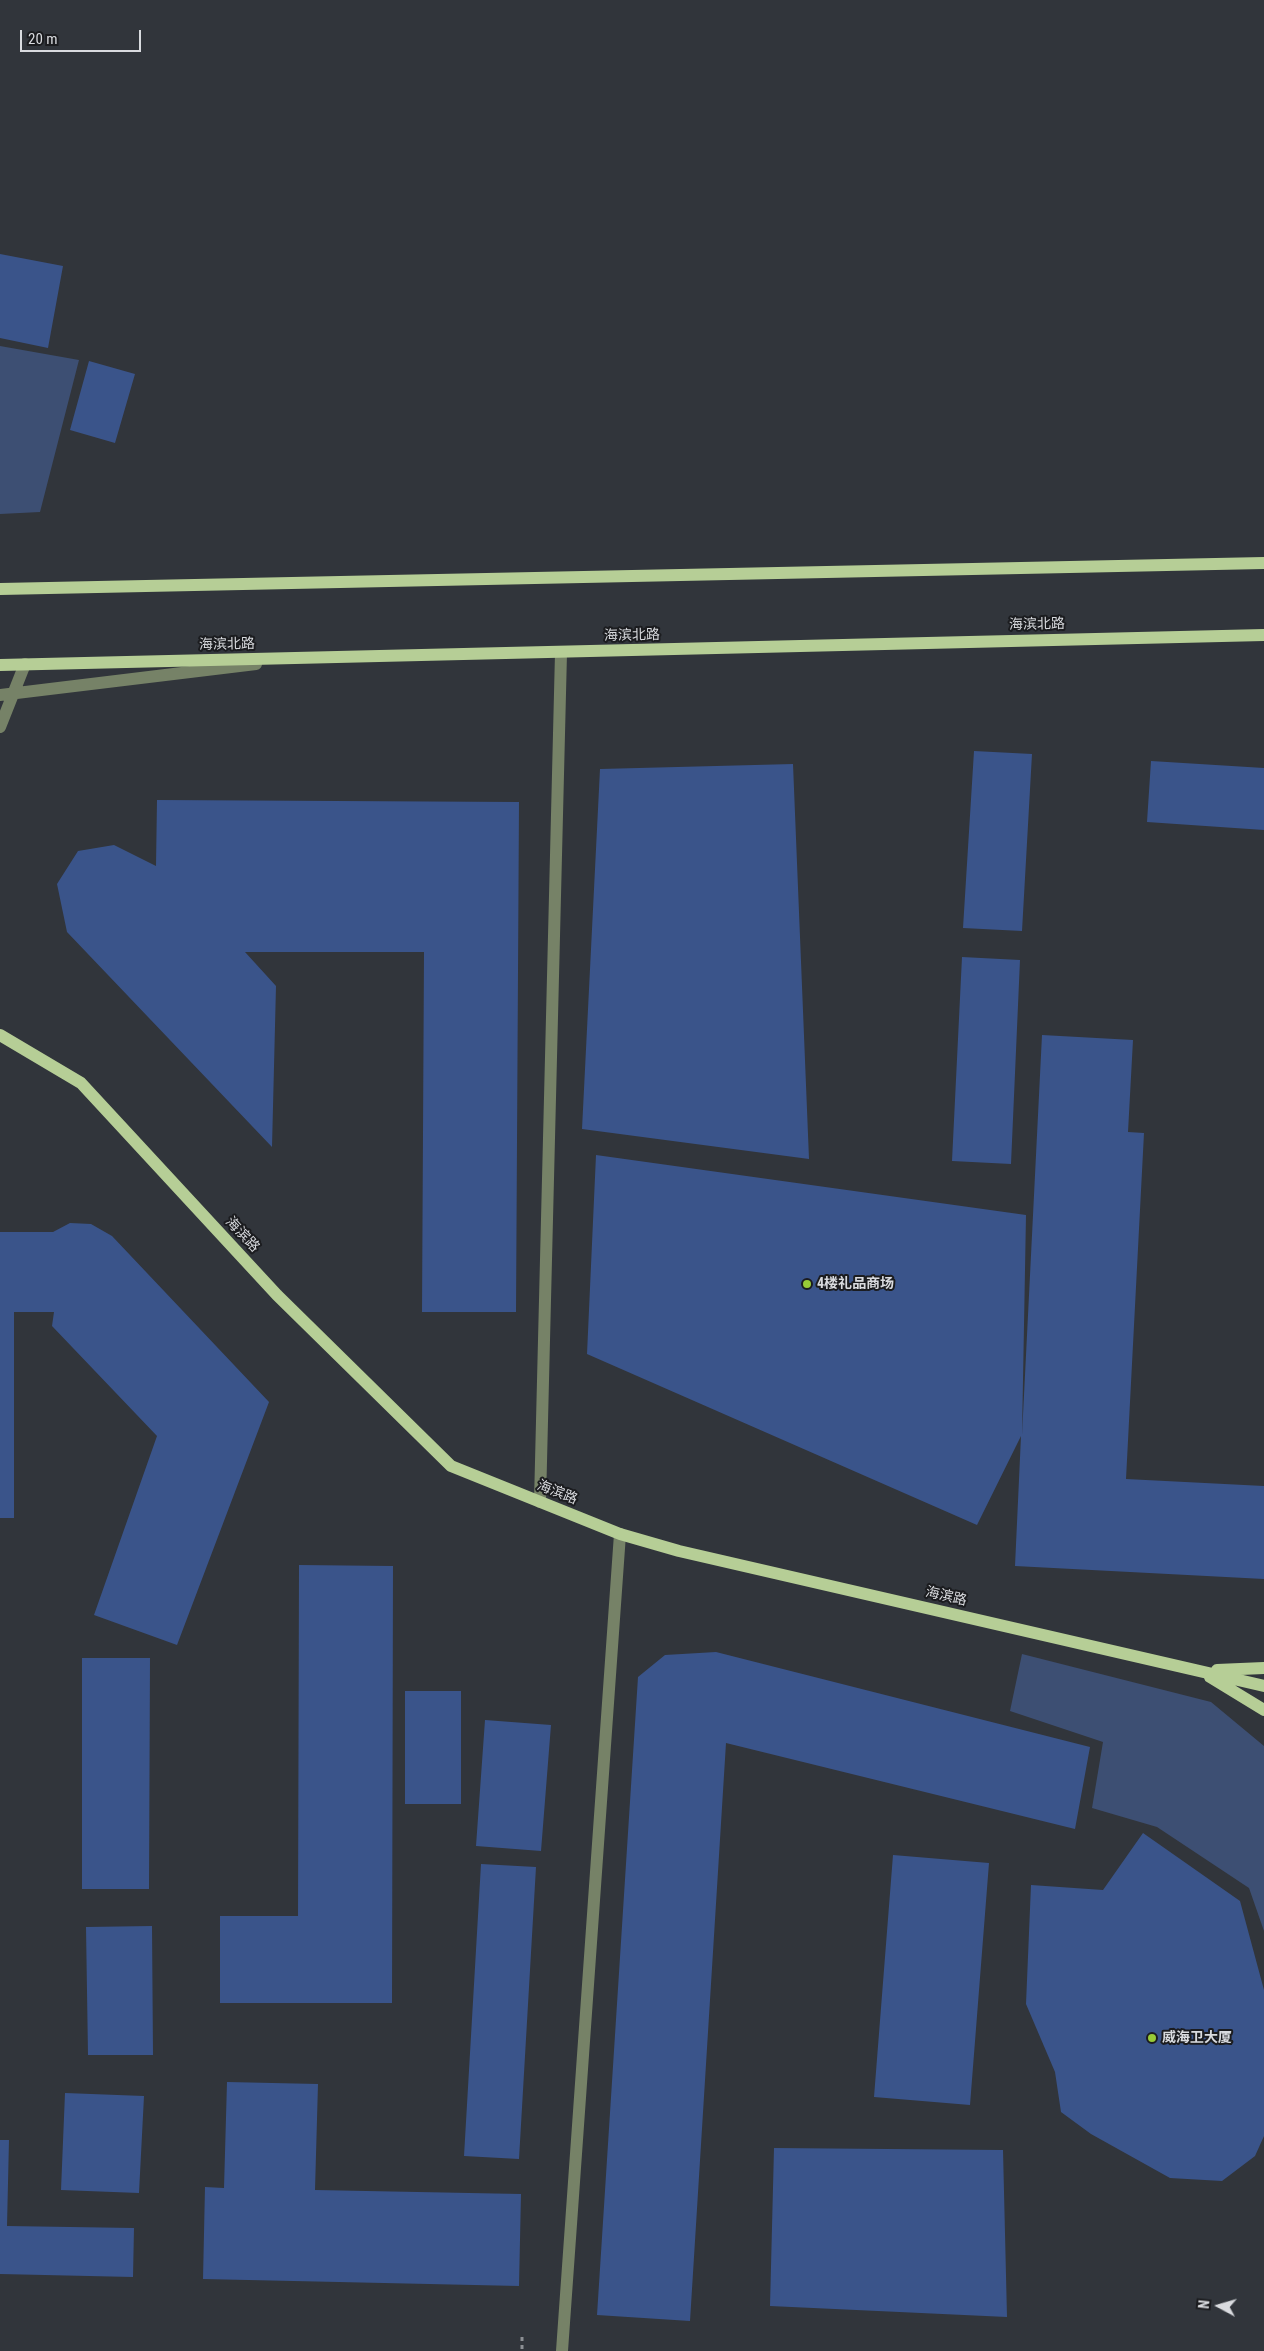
<!DOCTYPE html>
<meta charset="utf-8">
<style>
body{margin:0}
#map{position:relative;width:1264px;height:2351px;overflow:hidden;background:#31353b;font-family:"Roboto Condensed",sans-serif}
canvas{display:block}
.north{position:absolute;left:1194px;top:2281px;width:50px;height:50px;-webkit-text-stroke:4px #1b1c1f;paint-order:stroke;rotate:276deg;font-size:14px;font-weight:700;line-height:20px;text-align:center;color:#d9dbdf}
.north::after{content:'';display:block;margin:auto;width:18px;height:22px;background:#d9dbdf;clip-path:polygon(50% 0,100% 100%,50% 72%,0 100%)}
.scale{position:absolute;left:20px;top:30px;width:121px;height:22px;box-sizing:border-box;border:2px solid #d9dbdf;border-top:0;padding-left:6px;font-size:15px;line-height:18px;white-space:nowrap;color:#d9dbdf;-webkit-text-stroke:4px #1b1c1f;paint-order:stroke}
</style>
<div id="map">
<canvas width="1264" height="2351"></canvas>
<div class="north">N</div>
<div class="scale">20 m</div>
</div>
<script>
const g = document.querySelector('canvas').getContext('2d');
g.lineJoin = 'round';
function fillPath(path, color) { g.fillStyle = color; g.fill(path, 'evenodd'); }
const toPath = rows => new Path2D(rows.map(r => 'M' + r).join(''));
function stroke(path, color, width, dash) { g.strokeStyle = color; g.lineWidth = width; g.lineCap = dash ? 'butt' : 'round'; g.setLineDash(dash || []); g.stroke(path); }
function drawText(font, color, halo, rows, align = 'center') {
  g.font = font + ' "Roboto Condensed","Noto Sans SC",sans-serif'; g.lineWidth = 4; g.setLineDash([]); g.textBaseline = 'middle'; g.strokeStyle = halo; g.fillStyle = color; for (const [text, x, y, turn = 0] of rows) {
    g.save(); g.translate(x, y); g.rotate((+turn || 0) * Math.PI / 180); g.textAlign = isNaN(turn) ? turn : align; if (halo) g.strokeText(text, 0, 0); g.fillText(text, 0, 0); g.restore();
  }
}
fillPath(toPath([
 [0,346,79,360,40,512,0,514],
 [1022,1654,1211,1702,1264,1746,1264,1931,1249,1888,1157,1827,1092,1808,1103,1742,1010,1711]
]), '#3d4f73');
fillPath(toPath([
 [0,254,63,266,48,348,0,338],
 [89,361,135,374,115,443,70,430],
 [974,751,1032,754,1022,931,963,928],
 [1151,761,1264,768,1264,830,1147,822],
 [793,764,809,1159,582,1129,600,769],
 [157,800,519,802,516,1312,422,1312,424,952,245,952,276,986,272,1147,67,932,57,884,78,851,114,845,156,866],
 [962,957,1020,960,1011,1164,952,1161],
 [1042,1035,1133,1040,1128,1132,1144,1133,1126,1479,1264,1486,1264,1579,1015,1566,1021,1436,977,1525,587,1354,596,1155,1026,1215,1022,1435],
 [70,1223,91,1224,112,1236,269,1402,177,1645,94,1615,157,1436,52,1326,54,1312,14,1312,14,1518,0,1518,0,1232,53,1232],
 [299,1565,393,1566,392,2003,220,2003,220,1916,298,1916],
 [716,1652,1090,1747,1075,1829,726,1743,690,2321,597,2315,638,1677,665,1655],
 [82,1658,150,1658,149,1889,82,1889],
 [405,1691,461,1691,461,1804,405,1804],
 [485,1720,551,1725,541,1851,476,1846],
 [1143,1833,1240,1901,1264,1990,1264,2136,1255,2156,1222,2181,1170,2178,1091,2134,1061,2112,1055,2072,1026,2004,1031,1885,1103,1890],
 [893,1855,989,1863,970,2105,874,2097],
 [481,1864,536,1867,519,2159,464,2156],
 [152,1926,153,2055,88,2055,86,1927],
 [227,2082,318,2084,315,2190,521,2194,519,2286,203,2279,205,2187,224,2188],
 [65,2093,144,2096,139,2193,61,2190],
 [0,2140,9,2140,7,2226,134,2228,133,2277,0,2274],
 [774,2148,1003,2150,1007,2317,770,2306]
]), '#3a548a');
stroke(toPath([
 [522,2337,522,2351]
]), '#8c8f94', 3, [4, 4]);
stroke(toPath([
 [0,695,256,664],
 [0,727,25,664],
 [540,1502,561,653],
 [562,2351,620,1534]
]), '#768267', 12);
stroke(toPath([
 [0,589,1264,563],
 [0,665,1264,635],
 [0,1035,81,1083,277,1295,451,1466,620,1534,679,1551,1264,1686],
 [1217,1670,1264,1668],
 [1210,1677,1264,1710]
]), '#b6ce96', 12);
for (const [x, y, r, color] of [
 [807,1284,5,"#98cb37"],
 [1152,2038,5,"#98cb37"]
]) { const dot = new Path2D(); dot.arc(x, y, r, 0, 2 * Math.PI); g.fillStyle = color; g.fill(dot); stroke(dot, '#1b1c1f', 2); }
drawText('14px', '#d9dbdf', '#1b1c1f', [
 ["海滨北路",1037,625,-1],
 ["海滨北路",632,636,-1],
 ["海滨北路",227,645,-1],
 ["海滨路",242,1235,47],
 ["海滨路",557,1493,22],
 ["海滨路",946,1597,13]
]);
drawText('bold 14px', '#d9dbdf', '#1b1c1f', [
 ["4楼礼品商场",817,1284],
 ["威海卫大厦",1162,2038]
], 'left');
</script>
